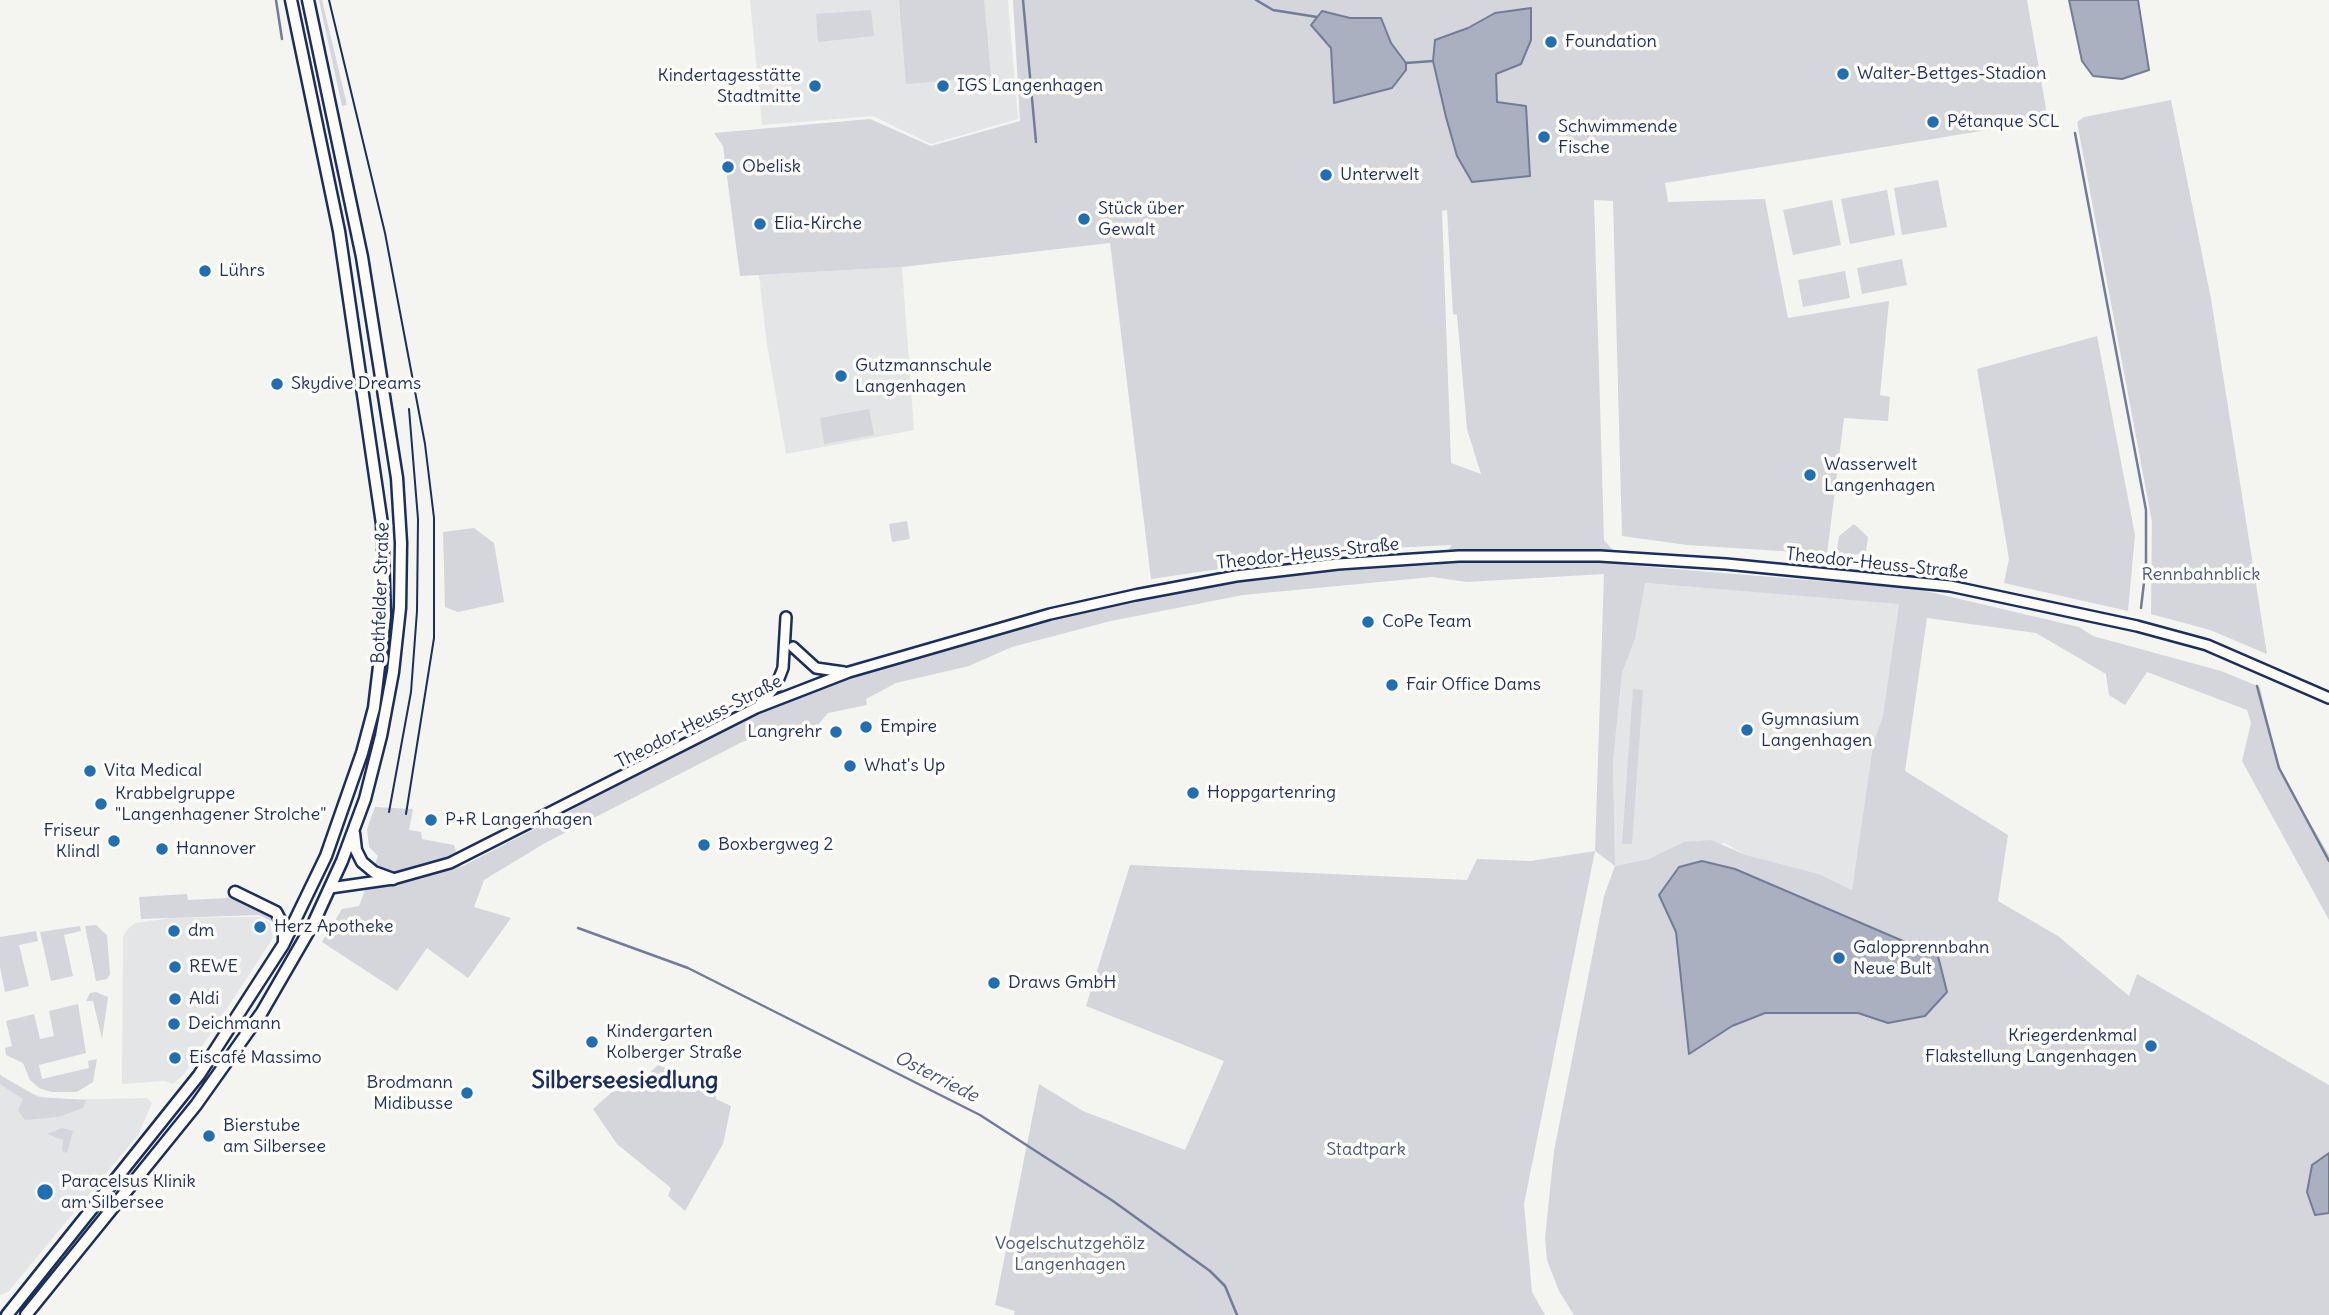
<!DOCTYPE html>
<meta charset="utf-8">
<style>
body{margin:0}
canvas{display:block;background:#f4f4f1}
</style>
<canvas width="2329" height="1315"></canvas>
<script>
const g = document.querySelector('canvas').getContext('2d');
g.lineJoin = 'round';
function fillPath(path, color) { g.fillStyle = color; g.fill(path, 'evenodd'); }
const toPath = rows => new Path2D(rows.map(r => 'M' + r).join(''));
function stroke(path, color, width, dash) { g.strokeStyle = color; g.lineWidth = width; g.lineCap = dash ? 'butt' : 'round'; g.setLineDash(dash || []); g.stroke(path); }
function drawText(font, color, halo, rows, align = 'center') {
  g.font = font + ' Delius,sans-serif'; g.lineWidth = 7; g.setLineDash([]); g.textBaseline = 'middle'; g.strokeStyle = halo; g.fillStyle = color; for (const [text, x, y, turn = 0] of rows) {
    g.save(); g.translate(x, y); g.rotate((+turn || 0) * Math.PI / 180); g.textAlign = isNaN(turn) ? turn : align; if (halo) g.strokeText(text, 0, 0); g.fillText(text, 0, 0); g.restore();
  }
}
fillPath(toPath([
 [750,0,1008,0,1018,119,931,144,873,116,762,125],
 [902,267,914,430,786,454,767,344,759,275],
 [1644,583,1899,603,1883,715,1873,745,1852,890,1819,874,1746,855,1725,843,1615,866,1613,762,1622,673,1635,639],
 [259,917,270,923,273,938,184,1074,173,1084,165,1081,122,1084,123,937,127,930,135,923,172,918],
 [0,1075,25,1091,51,1100,147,1098,152,1103,138,1135,8,1292,0,1295]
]), '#e4e5e6');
fillPath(toPath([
 [319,0,322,0,347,105,342,106],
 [899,0,984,0,991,77,906,84],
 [1013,0,2027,0,2048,120,1665,183,1668,202,1765,199,1788,318,1889,301,1880,395,1890,397,1888,421,1844,418,1827,554,1687,545,1622,536,1613,201,1594,200,1604,540,1626,565,1917,589,2079,627,2093,636,2221,671,2260,687,2279,771,2329,855,2329,920,2242,761,2251,723,2247,710,2147,672,2125,705,2109,695,2106,674,2036,633,1927,618,1905,771,2008,835,1998,901,2058,936,2129,996,2137,974,2329,1085,2329,1153,2312,1165,2315,1214,2329,1213,2329,1315,1574,1315,1559,1291,1547,1260,1545,1238,1554,1151,1604,896,1615,866,1595,851,1524,1204,1532,1292,1545,1315,1014,1315,1015,1311,995,1305,1039,1084,1083,1111,1185,1150,1224,1061,1086,1006,1130,865,1467,880,1477,859,1531,861,1595,851,1604,574,1467,582,1432,577,1243,595,1111,621,1012,647,969,666,896,683,866,699,867,705,828,713,807,738,769,733,742,742,545,843,484,880,474,907,511,918,468,978,427,948,397,991,322,942,342,909,359,906,378,856,369,847,367,829,375,807,413,809,409,830,421,832,422,839,454,845,461,867,747,719,892,663,1116,602,1224,582,1307,573,1436,565,1452,545,1349,550,1151,579,1110,243,902,267,740,276,723,146,714,133,870,119,931,146,1020,121],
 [1322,11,1350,18,1381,18,1391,43,1406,63,1334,103,1331,48],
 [1495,13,1521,64,1496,73,1497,102,1526,106,1530,176,1502,178,1457,156,1433,61,1435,40,1468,28],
 [1447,210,1453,314,1457,315,1467,429,1481,474,1451,463,1442,211],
 [1645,583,1899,604,1883,715,1873,745,1852,890,1819,874,1746,855,1711,840,1684,842,1649,859,1615,866,1613,762,1622,673,1635,639],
 [871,10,874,36,818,42,816,14],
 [2171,100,2211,299,2267,654,2210,630,2151,614,2152,522,2077,122,2084,117],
 [1938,180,1947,227,1902,235,1894,188],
 [1887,190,1895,235,1850,244,1841,199],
 [1832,200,1841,245,1793,255,1783,210],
 [1902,259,1907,285,1862,294,1857,268],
 [1845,271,1850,298,1803,307,1798,280],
 [2097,336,2135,535,2128,611,2004,583,2009,559,1977,369],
 [869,409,874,435,824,444,820,418],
 [907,521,910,539,892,542,889,524],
 [1854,524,1868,537,1866,552,1843,558,1837,550,1839,536],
 [474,528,494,543,504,602,458,612,445,607,443,532],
 [1633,689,1643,690,1632,844,1622,844],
 [228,892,235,892,280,917,273,922,259,915,141,919,139,897,187,894,188,900,228,898],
 [96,925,107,935,110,974,107,979,96,981,85,926],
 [80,926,81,931,64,935,73,976,51,981,40,932],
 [36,931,38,941,19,945,29,986,5,992,0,967,0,937],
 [96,992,108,997,102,1039,93,1001,86,1001,90,993],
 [78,1004,86,1053,39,1065,42,1079,89,1068,88,1061,97,1059,93,1082,77,1092,51,1092,39,1088,30,1080,23,1063,6,1055,5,1048,12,1046,6,1021,34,1014,40,1039,54,1036,49,1011],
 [658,1065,717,1089,716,1099,731,1106,723,1144,685,1211,668,1196,671,1188,617,1144,593,1109,612,1092,637,1085],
 [0,1075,38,1097,86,1100,83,1108,58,1117,25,1120,18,1110,23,1099,0,1084],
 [62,1128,73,1131,67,1153,62,1151,63,1140,47,1134]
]), '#d4d6db');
const water = toPath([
 [2069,0,2138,0,2149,70,2122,79,2093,76,2082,61,2069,0],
 [1531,8,1531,40,1521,64,1496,74,1497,102,1526,106,1530,176,1472,182,1457,156,1446,117,1433,61,1435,40,1468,28,1495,13,1531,8],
 [1322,11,1350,18,1381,18,1391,43,1406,63,1406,70,1392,88,1334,103,1331,48,1311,25,1322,11],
 [1702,861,1735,869,1938,956,1947,992,1925,1016,1888,1023,1858,1013,1765,1013,1732,1026,1689,1054,1676,932,1659,895,1679,867,1702,861],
 [2329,1153,2329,1213,2315,1215,2307,1192,2312,1165,2329,1153]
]);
fillPath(water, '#aab0bf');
stroke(water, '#717c98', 2);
stroke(toPath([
 [276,0,282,39],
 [1023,0,1036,142],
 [1256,0,1273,10,1317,17],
 [1406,63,1433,61],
 [2075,133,2146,510,2146,565,2141,608],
 [2257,686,2279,768,2329,861],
 [578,928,688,968,980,1115,1113,1201,1210,1271,1225,1286,1237,1315]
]), '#717c98', 2.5);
const tertiary = toPath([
 [793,647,816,668,844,672],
 [760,704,776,686,783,668,786,617],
 [330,888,393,879,450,863,756,708,849,672,1050,614,1135,595,1236,576,1338,564,1459,556,1600,556,1726,564,1950,586,2137,626,2207,645,2329,698]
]);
const secondary = toPath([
 [354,833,356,850,362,862,374,872,393,879],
 [235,892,276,912,284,927,284,941],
 [7,1315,199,1075,283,945,326,856,362,753,374,708,385,616,382,524,339,231,291,0],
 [26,1315,196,1105,262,1012,314,922,342,861,365,799,381,736,393,672,400,608,401,543,397,478,362,257,308,0]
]);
stroke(tertiary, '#1b2f5e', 14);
stroke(secondary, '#1b2f5e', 15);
stroke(tertiary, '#fdfcf7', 9);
stroke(secondary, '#fdfcf7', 10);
stroke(toPath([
 [329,0,385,233,425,444,434,518,434,638,406,814],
 [389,812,411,692,417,611,418,519,409,409]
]), '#1b2f5e', 2);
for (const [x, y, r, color] of [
 [1551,42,7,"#1f6fb2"],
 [1843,74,7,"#1f6fb2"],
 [815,86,7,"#1f6fb2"],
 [943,86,7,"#1f6fb2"],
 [1933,122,7,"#1f6fb2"],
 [1544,137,7,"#1f6fb2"],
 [728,167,7,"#1f6fb2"],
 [1326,175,7,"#1f6fb2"],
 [1084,219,7,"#1f6fb2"],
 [760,224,7,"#1f6fb2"],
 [205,271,7,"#1f6fb2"],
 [841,376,7,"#1f6fb2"],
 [277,384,7,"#1f6fb2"],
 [1810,475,7,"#1f6fb2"],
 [1368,622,7,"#1f6fb2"],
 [1392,685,7,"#1f6fb2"],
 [866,727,7,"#1f6fb2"],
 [1747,730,7,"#1f6fb2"],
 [836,732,7,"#1f6fb2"],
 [850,766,7,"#1f6fb2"],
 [90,771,7,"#1f6fb2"],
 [1193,793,7,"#1f6fb2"],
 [101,804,7,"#1f6fb2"],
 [431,820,7,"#1f6fb2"],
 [114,841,7,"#1f6fb2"],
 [704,845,7,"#1f6fb2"],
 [162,849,7,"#1f6fb2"],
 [260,927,7,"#1f6fb2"],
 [174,931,7,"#1f6fb2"],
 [1839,958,7,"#1f6fb2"],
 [175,967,7,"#1f6fb2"],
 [994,983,7,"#1f6fb2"],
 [175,999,7,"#1f6fb2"],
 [174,1024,7,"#1f6fb2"],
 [592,1042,7,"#1f6fb2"],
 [2151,1046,7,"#1f6fb2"],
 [175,1058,7,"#1f6fb2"],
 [467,1093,7,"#1f6fb2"],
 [209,1136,7,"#1f6fb2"],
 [45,1192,9,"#1f6fb2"]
]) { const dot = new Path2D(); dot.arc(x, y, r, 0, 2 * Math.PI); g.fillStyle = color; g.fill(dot); stroke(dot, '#fdfcf7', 2.5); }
drawText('18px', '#1b2f5e', '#fdfcf7', [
 ["Foundation",1565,42],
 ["Walter-Bettges-Stadion",1857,74],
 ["Kindertagesstätte",801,76,"right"],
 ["Stadtmitte",801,97,"right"],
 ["IGS Langenhagen",957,86],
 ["Pétanque SCL",1947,122],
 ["Schwimmende",1558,127],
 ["Fische",1558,148],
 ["Obelisk",742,167],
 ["Unterwelt",1340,175],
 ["Stück über",1098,209],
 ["Gewalt",1098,230],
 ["Elia-Kirche",774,224],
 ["Lührs",219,271],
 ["Gutzmannschule",855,366],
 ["Langenhagen",855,387],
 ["Skydive Dreams",291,384],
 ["Wasserwelt",1824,465],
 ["Langenhagen",1824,486],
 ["CoPe Team",1382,622],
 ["Fair Office Dams",1406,685],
 ["Gymnasium",1761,720],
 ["Langenhagen",1761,741],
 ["Empire",880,727],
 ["Langrehr",822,732,"right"],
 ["What's Up",864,766],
 ["Vita Medical",104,771],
 ["Hoppgartenring",1207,793],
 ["Krabbelgruppe",115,794],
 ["\"Langenhagener Strolche\"",115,815],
 ["P+R Langenhagen",445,820],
 ["Friseur",100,831,"right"],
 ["Klindl",100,852,"right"],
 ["Boxbergweg 2",718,845],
 ["Hannover",176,849],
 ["Herz Apotheke",274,927],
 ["dm",188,931],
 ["Galopprennbahn",1853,948],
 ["Neue Bult",1853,969],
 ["REWE",189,967],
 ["Draws GmbH",1008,983],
 ["Aldi",189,999],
 ["Deichmann",188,1024],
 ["Kindergarten",606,1032],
 ["Kolberger Straße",606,1053],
 ["Kriegerdenkmal",2137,1036,"right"],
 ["Flakstellung Langenhagen",2137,1057,"right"],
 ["Eiscafé Massimo",189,1058],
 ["Brodmann",453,1083,"right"],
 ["Midibusse",453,1104,"right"],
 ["Bierstube",223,1126],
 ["am Silbersee",223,1147],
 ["Paracelsus Klinik",61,1182],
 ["am Silbersee",61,1203]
], 'left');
drawText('18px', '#1b2f5e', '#fdfcf7', [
 ["Theodor-Heuss-Straße",1308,554,-6],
 ["Theodor-Heuss-Straße",1877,564,6],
 ["Bothfelder Straße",381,593,-88],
 ["Theodor-Heuss-Straße",699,722,-27]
]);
drawText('18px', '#49597d', '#fdfcf7', [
 ["Rennbahnblick",2201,575],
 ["Stadtpark",1366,1150],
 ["Vogelschutzgehölz",1070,1244],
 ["Langenhagen",1070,1265]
]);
drawText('italic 19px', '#46567b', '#fdfcf7', [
 ["Osterriede",936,1077,27]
]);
drawText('bold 24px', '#1b2f5e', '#fdfcf7', [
 ["Silberseesiedlung",625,1081]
]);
</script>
